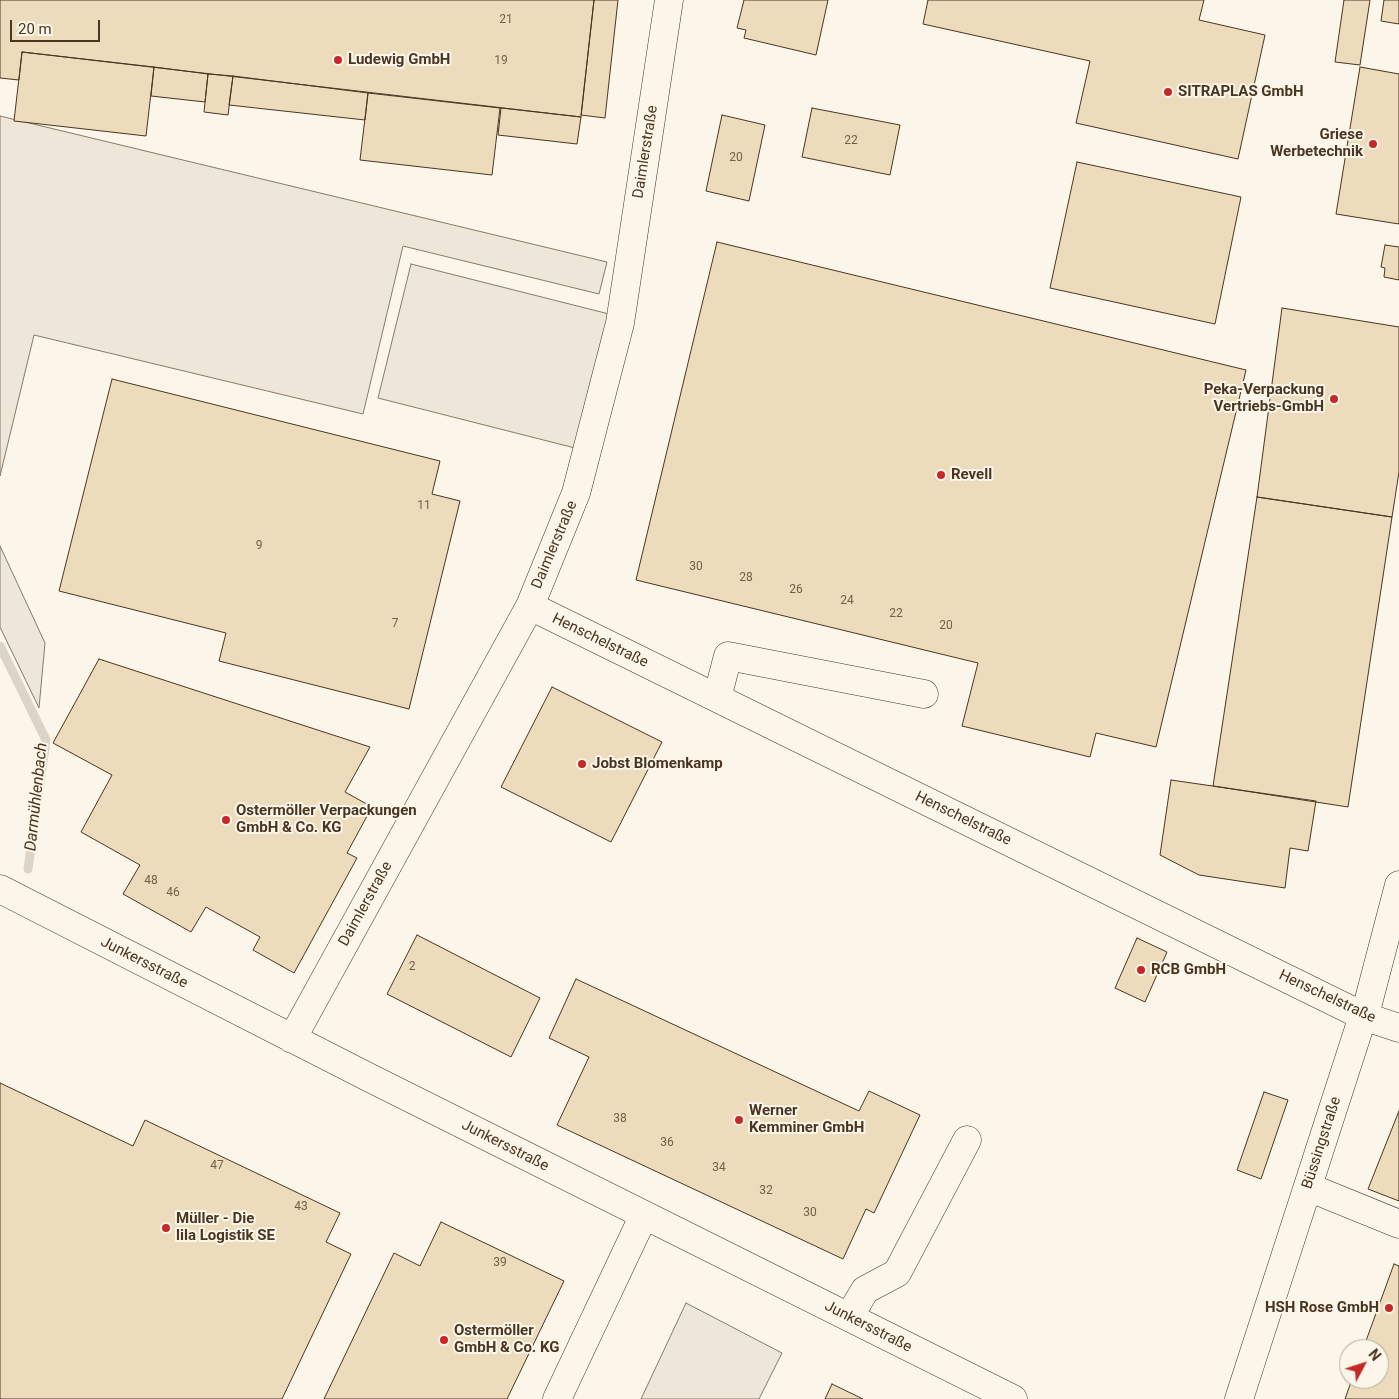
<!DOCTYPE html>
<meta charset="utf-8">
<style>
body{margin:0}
#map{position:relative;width:1399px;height:1399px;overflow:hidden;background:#fbf6e9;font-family:Roboto,sans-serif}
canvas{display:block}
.north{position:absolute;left:1339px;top:1339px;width:50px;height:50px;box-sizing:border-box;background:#fbf6e9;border:1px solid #b4a999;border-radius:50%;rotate:50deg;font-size:14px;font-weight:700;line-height:20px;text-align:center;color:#4a3520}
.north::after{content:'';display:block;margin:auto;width:18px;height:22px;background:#c62828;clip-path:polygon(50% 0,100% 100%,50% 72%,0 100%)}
.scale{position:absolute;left:10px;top:20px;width:90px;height:22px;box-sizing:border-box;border:2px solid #4a3520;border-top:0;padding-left:6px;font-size:15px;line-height:18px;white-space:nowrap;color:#4a3520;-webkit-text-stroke:4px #fbf6e9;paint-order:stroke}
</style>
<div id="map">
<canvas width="1399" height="1399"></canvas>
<div class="north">N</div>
<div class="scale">20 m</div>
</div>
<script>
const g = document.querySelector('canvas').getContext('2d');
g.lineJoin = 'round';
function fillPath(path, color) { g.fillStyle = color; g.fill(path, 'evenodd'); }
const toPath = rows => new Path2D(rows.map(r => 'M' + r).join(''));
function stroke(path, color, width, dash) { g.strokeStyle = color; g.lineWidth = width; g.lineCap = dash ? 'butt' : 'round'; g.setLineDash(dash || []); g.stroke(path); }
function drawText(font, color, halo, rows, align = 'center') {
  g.font = font + ' Roboto,sans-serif'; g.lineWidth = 4; g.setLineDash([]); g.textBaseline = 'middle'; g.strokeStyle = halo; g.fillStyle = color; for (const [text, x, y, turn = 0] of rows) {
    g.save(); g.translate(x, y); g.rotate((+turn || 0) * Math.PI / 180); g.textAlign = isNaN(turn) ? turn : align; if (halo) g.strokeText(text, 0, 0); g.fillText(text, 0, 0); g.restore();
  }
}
const green = toPath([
 [0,116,607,262,599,294,403,246,363,414,34,335,0,476,0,116],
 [0,546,45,643,39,708,0,627,0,546],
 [686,1303,782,1353,759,1399,641,1399,686,1303]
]);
fillPath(green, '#ede6d9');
stroke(green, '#887966', 1);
const parking = toPath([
 [411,264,609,314,575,448,378,398,411,264]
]);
fillPath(parking, '#ede7d9');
stroke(parking, '#887966', 1);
stroke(toPath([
 [0,646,46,740,28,869]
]), '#dcd4c6', 9);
const building = toPath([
 [0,0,594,0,581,117,22,52,19,80,0,78,0,0],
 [594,0,618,0,605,118,581,115,594,0],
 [744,0,828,0,816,55,744,38,746,30,737,28,744,0],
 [928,0,1204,0,1199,20,1265,35,1238,159,1076,123,1090,61,923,24,928,0],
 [1344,0,1370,0,1360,65,1335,62,1344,0],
 [1384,0,1399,0,1399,24,1381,21,1384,0],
 [22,52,154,67,146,136,14,121,22,52],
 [154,67,208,74,205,102,151,96,154,67],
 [1360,67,1399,74,1399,224,1336,214,1360,67],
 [208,74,233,76,228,115,204,112,208,74],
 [233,76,368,93,365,120,229,105,233,76],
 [368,93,500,108,492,175,360,160,368,93],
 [501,108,581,117,577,144,498,135,501,108],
 [812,108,900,125,890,175,802,157,812,108],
 [722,115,765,125,749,201,706,191,722,115],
 [1077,162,1241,197,1215,324,1050,288,1077,162],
 [717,242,1246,370,1156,747,1096,733,1090,757,962,726,978,663,636,580,717,242],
 [1385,245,1399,247,1399,280,1384,277,1385,268,1381,267,1385,245],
 [1282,308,1399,327,1399,472,1392,517,1257,497,1282,308],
 [112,379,440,461,432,494,460,501,409,709,219,661,226,633,59,591,112,379],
 [1257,497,1392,517,1348,807,1213,786,1257,497],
 [99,659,370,747,345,792,372,807,347,853,357,858,294,973,253,950,260,937,206,907,191,932,123,894,140,865,81,832,112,775,53,743,99,659],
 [552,687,662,742,611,842,501,787,552,687],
 [1171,780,1316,801,1308,851,1290,848,1285,888,1199,875,1160,855,1171,780],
 [417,935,540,998,511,1057,387,994,417,935],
 [1137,938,1167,952,1145,1002,1115,988,1137,938],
 [576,979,859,1111,869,1091,920,1115,874,1213,866,1209,843,1259,557,1125,589,1057,549,1038,576,979],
 [0,1083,133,1146,145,1120,340,1213,326,1242,351,1254,282,1399,0,1399,0,1083],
 [1264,1092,1288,1100,1261,1179,1237,1170,1264,1092],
 [1399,1111,1399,1201,1368,1189,1399,1111],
 [441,1222,564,1281,507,1399,324,1399,394,1253,420,1266,441,1222],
 [1394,1264,1399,1266,1399,1399,1345,1399,1352,1379,1379,1379,1379,1349,1363,1349,1394,1264],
 [832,1384,863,1399,825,1399,832,1384]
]);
fillPath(building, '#ecdcbc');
stroke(building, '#4a3520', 1);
const minor = toPath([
 [530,606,1363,1016,1399,1028],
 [717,698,728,656,924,694],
 [0,889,370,1078,1013,1399],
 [292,1039,530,606,576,493,620,323,669,0],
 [1308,1187,1399,1224],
 [849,1317,865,1290,897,1273,967,1140],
 [557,1399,644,1215],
 [1239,1399,1363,1016,1367,1007,1399,885]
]);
stroke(minor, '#4a3520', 29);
stroke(minor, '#fbf6e9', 28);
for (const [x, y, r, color] of [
 [338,60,5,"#c62828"],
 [1168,92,5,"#c62828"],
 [1373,144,5,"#c62828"],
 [1334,399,5,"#c62828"],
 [941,475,5,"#c62828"],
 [582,764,5,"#c62828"],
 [226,820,5,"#c62828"],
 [1141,970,5,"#c62828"],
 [739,1120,5,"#c62828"],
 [166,1228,5,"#c62828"],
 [1389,1308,5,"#c62828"],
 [444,1340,5,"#c62828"]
]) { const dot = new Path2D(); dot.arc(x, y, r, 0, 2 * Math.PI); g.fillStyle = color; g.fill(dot); stroke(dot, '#fbf6e9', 2); }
drawText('12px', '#725f47', null, [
 ["21",506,20],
 ["19",501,61],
 ["22",851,141],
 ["20",736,158],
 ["11",424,506],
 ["9",259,546],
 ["30",696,567],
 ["28",746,578],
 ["26",796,590],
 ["24",847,601],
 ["22",896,614],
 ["7",395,624],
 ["20",946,626],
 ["48",151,881],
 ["46",173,893],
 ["2",412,967],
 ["38",620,1119],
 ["36",667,1143],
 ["47",217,1166],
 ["34",719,1168],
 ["32",766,1191],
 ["43",301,1207],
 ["30",810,1213],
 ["39",500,1263]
]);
drawText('bold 15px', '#4a3520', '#fbf6e9', [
 ["Ludewig GmbH",348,60],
 ["SITRAPLAS GmbH",1178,92],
 ["Griese",1363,135,"right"],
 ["Werbetechnik",1363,152,"right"],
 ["Peka-Verpackung",1324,390,"right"],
 ["Vertriebs-GmbH",1324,407,"right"],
 ["Revell",951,475],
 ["Jobst Blomenkamp",592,764],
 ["Ostermöller Verpackungen",236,811],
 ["GmbH & Co. KG",236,828],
 ["RCB GmbH",1151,970],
 ["Werner",749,1111],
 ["Kemminer GmbH",749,1128],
 ["Müller - Die",176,1219],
 ["lila Logistik SE",176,1236],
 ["HSH Rose GmbH",1379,1308,"right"],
 ["Ostermöller",454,1331],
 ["GmbH & Co. KG",454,1348]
], 'left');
drawText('15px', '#4a3520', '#fbf6e9', [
 ["Daimlerstraße",646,152,-81],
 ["Daimlerstraße",555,545,-67],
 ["Henschelstraße",600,641,26],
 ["Henschelstraße",963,819,26],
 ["Daimlerstraße",366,904,-61],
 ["Junkersstraße",144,963,27],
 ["Henschelstraße",1327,997,25],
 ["Büssingstraße",1322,1143,-72],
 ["Junkersstraße",505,1146,27],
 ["Junkersstraße",868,1327,27]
]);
drawText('italic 16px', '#4a3520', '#fbf6e9', [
 ["Darmühlenbach",37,797,-84]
]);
</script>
